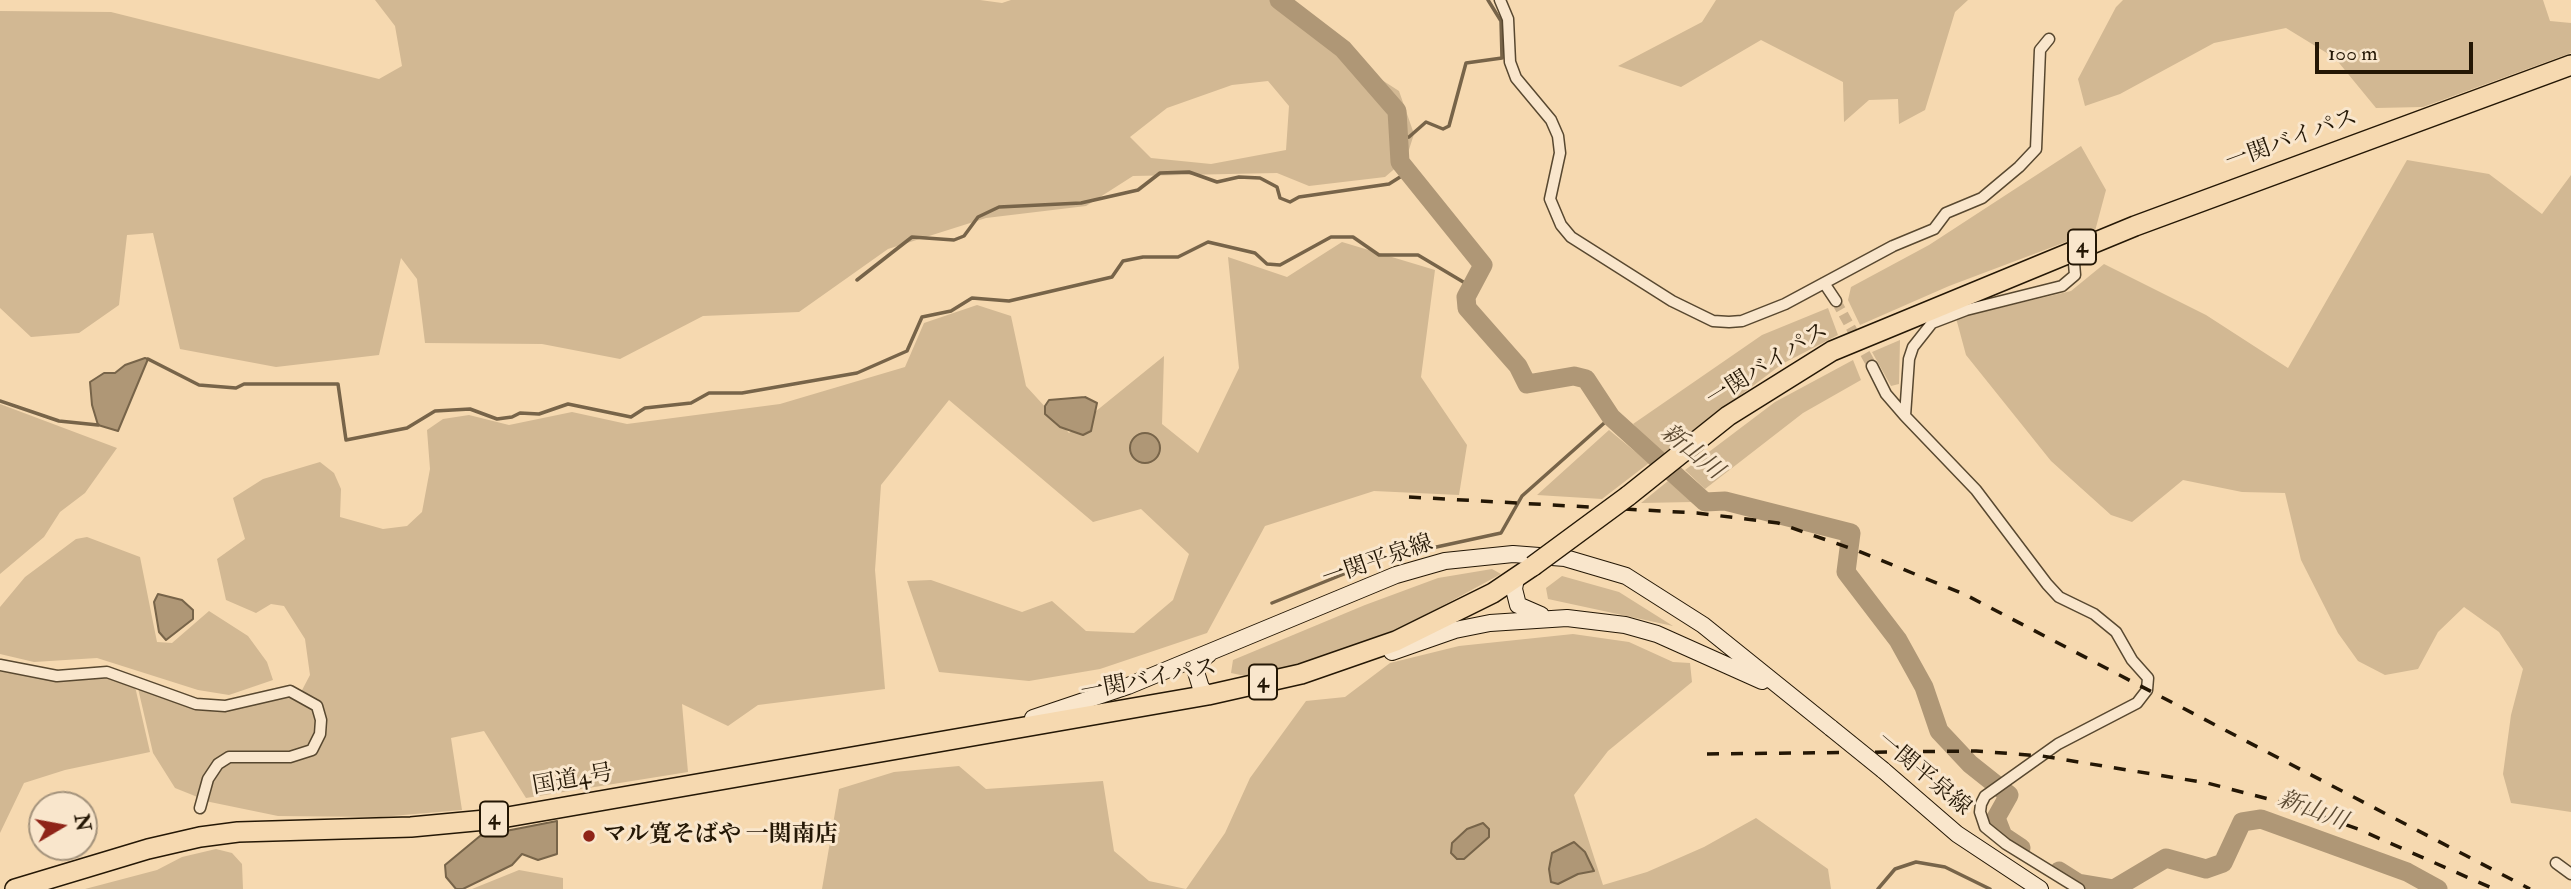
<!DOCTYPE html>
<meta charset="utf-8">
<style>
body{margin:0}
#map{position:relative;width:2571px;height:889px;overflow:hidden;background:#f6d9b0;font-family:"IM FELL Double Pica",serif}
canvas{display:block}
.north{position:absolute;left:28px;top:791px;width:70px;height:70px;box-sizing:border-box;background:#f9e6cc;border:2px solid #a4937c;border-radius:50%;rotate:80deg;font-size:19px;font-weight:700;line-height:28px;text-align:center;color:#241705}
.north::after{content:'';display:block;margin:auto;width:24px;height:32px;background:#8f2418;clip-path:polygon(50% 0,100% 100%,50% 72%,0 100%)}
.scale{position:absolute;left:2315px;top:42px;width:158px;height:32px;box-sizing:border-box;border:4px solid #241705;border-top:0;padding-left:9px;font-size:21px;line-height:24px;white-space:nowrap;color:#241705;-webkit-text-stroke:5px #f9e6cc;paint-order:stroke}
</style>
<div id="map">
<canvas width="2571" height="889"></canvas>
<div class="north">N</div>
<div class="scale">100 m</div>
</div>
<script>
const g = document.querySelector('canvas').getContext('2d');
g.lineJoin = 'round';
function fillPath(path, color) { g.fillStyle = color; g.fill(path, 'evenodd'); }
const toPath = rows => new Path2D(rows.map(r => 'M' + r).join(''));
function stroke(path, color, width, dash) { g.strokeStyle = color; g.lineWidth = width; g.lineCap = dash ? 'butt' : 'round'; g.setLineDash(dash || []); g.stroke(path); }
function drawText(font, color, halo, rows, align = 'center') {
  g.font = font + ' "IM FELL Double Pica","Noto Serif JP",serif'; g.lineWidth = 6; g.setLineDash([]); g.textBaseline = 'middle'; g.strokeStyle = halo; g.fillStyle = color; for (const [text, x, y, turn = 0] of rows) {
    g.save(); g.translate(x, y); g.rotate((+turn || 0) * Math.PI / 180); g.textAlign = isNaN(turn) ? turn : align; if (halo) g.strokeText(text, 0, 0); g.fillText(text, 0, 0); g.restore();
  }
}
fillPath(toPath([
 [375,0,980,0,1002,3,1011,0,1279,0,1337,51,1399,91,1414,134,1406,159,1385,177,1309,186,1277,173,1133,176,1086,206,986,218,888,249,799,312,703,316,620,359,542,344,425,343,417,279,401,258,379,355,276,367,180,349,153,233,127,235,119,305,79,333,31,337,0,308,0,11,111,12,379,79,402,66,395,26],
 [1268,81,1289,106,1286,150,1211,164,1151,158,1130,137,1167,108,1232,85],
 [1716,0,1968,0,1955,12,1925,110,1899,124,1898,99,1869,100,1844,122,1843,82,1761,40,1681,87,1618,66,1702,22],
 [2123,0,2543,0,2550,21,2571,23,2571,53,2423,107,2376,108,2335,58,2286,28,2214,43,2120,94,2085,106,2078,79,2116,7],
 [2081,146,2106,190,2095,231,1949,286,1860,325,1848,300,1851,287,1929,245],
 [2407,160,2489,174,2542,214,2571,175,2571,812,2511,803,2503,774,2511,715,2523,669,2499,632,2464,607,2438,632,2418,669,2385,675,2358,661,2338,633,2301,560,2285,493,2242,492,2183,480,2132,522,2111,515,2051,461,1966,355,1956,318,2071,291,2104,264,2206,315,2288,368],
 [1342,242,1435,270,1421,377,1467,445,1459,495,1374,491,1265,526,1207,633,1100,669,1029,681,939,672,907,581,931,580,1022,612,1052,601,1086,631,1134,633,1173,600,1189,554,1141,509,1093,522,949,400,881,485,875,570,885,689,758,705,728,726,682,704,688,772,526,798,484,731,451,738,462,810,380,817,278,816,210,802,175,788,153,753,137,684,216,709,300,694,310,675,305,639,284,606,271,604,256,613,226,600,217,559,245,539,233,498,263,479,320,462,334,473,341,489,340,517,383,529,407,526,422,512,430,469,427,430,443,419,469,415,509,425,572,412,627,424,780,404,905,367,924,323,977,305,1011,316,1026,386,1069,433,1164,356,1162,424,1198,453,1239,368,1228,257,1287,277],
 [1828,308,1838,335,1782,364,1661,455,1633,424,1762,335],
 [1900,340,1899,384,1891,386,1872,352],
 [1853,360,1861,380,1803,413,1705,489,1685,470,1775,402],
 [0,404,117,448,85,493,60,512,44,537,0,574],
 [1609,430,1649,463,1602,499,1537,495],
 [1668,481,1692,502,1641,503],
 [87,537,140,557,157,642,172,643,209,611,248,636,267,662,273,680,229,695,198,690,97,658,34,662,0,654,0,607,25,577,76,539],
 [1492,569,1501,574,1407,625,1312,661,1250,677,1231,673,1233,660,1365,605,1438,578],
 [1562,576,1619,592,1673,626,1548,599,1546,588],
 [1573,634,1629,642,1673,662,1690,663,1692,682,1608,751,1574,795,1603,885,1647,872,1704,847,1756,818,1828,869,1831,889,822,889,839,789,894,772,959,766,986,789,1103,781,1114,851,1149,881,1186,889,1225,833,1250,778,1306,701,1345,697,1390,663,1459,646],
 [113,669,134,682,150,752,65,770,24,783,0,833,0,670,24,674],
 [216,849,232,853,242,864,243,889,85,889,157,870,182,857],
 [519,870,563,878,563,889,472,889]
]), '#d2b893');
const water = toPath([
 [145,358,148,359,118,431,98,425,92,405,90,382,104,373,115,373,125,365,145,358],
 [1085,397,1097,403,1091,431,1083,435,1060,427,1045,414,1045,406,1049,400,1085,397],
 '1130 448a15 15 0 1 1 30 0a15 15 0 1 1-30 0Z',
 [158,594,182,600,193,610,193,619,166,640,159,632,154,602,158,594],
 [557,821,557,854,538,860,522,854,512,865,463,889,456,889,446,877,445,865,480,836,557,821],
 [1483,823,1489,829,1489,837,1464,859,1457,859,1451,853,1452,843,1467,829,1483,823],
 [1574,842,1585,852,1594,871,1578,874,1558,884,1551,882,1549,869,1552,853,1574,842]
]);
fillPath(water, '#af9776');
stroke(water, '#776449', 2);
stroke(toPath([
 [1398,139,1409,137,1426,122,1443,129,1449,126,1466,63,1502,58,1501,21,1488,0],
 [857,280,912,237,954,240,964,236,978,217,999,207,1081,203,1138,190,1160,173,1189,172,1217,182,1239,177,1260,178,1277,187,1280,198,1290,202,1299,197,1389,184,1408,172],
 [148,359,199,385,236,388,244,384,338,384,346,440,407,428,435,411,470,409,497,419,512,417,520,413,539,414,568,404,631,417,645,408,691,403,709,393,742,393,857,373,907,351,922,317,951,311,972,298,1009,301,1112,277,1123,261,1143,257,1178,257,1208,242,1255,253,1267,264,1280,265,1331,237,1353,237,1379,255,1418,255,1470,286],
 [0,401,59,421,98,425],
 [1272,603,1381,559,1501,533,1522,496,1611,417],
 [1878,889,1895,869,1916,862,1945,867,1990,889]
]), '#776449', 3.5);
stroke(toPath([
 [1279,0,1343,49,1397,111,1400,162,1483,265,1466,297,1467,308,1518,366,1527,384,1574,376,1586,379,1611,417,1705,502,1725,501,1851,533,1846,572,1898,640,1924,687,1939,731,1970,764,2009,795,1996,818,2003,836,2021,848],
 [2059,871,2078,883,2114,889],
 [2114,889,2166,858,2206,869,2223,863,2242,822,2261,819,2407,872,2438,889]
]), '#af9776', 19);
stroke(toPath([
 [1836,301,1872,366]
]), '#ccb28e', 10, [10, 5]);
const minor = toPath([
 [1500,0,1508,19,1510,62,1516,78,1551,120,1558,136,1560,153,1550,199,1561,225,1571,237,1672,301,1713,321,1729,322,1742,321,1785,304,1893,246,1934,229,1946,213,1982,198,2019,167,2036,149,2040,50,2049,39],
 [2073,251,2075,275,2062,286,1966,310,1932,323,1913,347,1909,359,1905,416,1976,490,2047,584,2059,597,2094,614,2116,632,2132,660,2148,678,2147,690,2137,703,2058,744,1985,796,1981,804,1980,812,1985,827,2006,844,2079,889],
 [1824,283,1836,301],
 [1872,366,1886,394,1905,416],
 [0,665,57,676,107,672,196,704,225,706,290,691,317,706,321,720,320,734,312,750,290,757,229,757,218,764,208,779,200,808],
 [2556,863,2571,874]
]);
const secondary = toPath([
 [1516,578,1514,589,1518,605,1541,615],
 [1392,652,1455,630,1490,623,1567,618,1625,625,1657,634,1762,681],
 [1208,695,1201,688,1196,672,1200,661,1209,654],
 [1033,718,1128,686,1396,575,1445,561,1513,554,1565,558,1626,576,1703,625,1831,728],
 [1883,770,1957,834,2040,889]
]);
const trunk = toPath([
 [1628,496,1728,416,1832,351,2135,226,2571,65],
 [15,889,148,849,200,837,238,832,411,827,496,819,1208,695,1301,674,1396,641,1493,593,1533,566]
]);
stroke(minor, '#584830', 13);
stroke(secondary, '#241705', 18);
stroke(trunk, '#241705', 22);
stroke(minor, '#f9e6cc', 10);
stroke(secondary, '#f9e6cc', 16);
stroke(trunk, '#f6d9b0', 19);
stroke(toPath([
 [1409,497,1697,513,1778,523,1858,551,1964,594,2530,889],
 [1707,754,1976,751,2042,756,2207,783,2284,803,2358,829,2494,889]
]), '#241705', 3.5, [12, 12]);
const secondaryBridge = toPath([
 [1831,728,1883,770]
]);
const trunkBridge = toPath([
 [1533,566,1628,496]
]);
stroke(secondaryBridge, '#241705', 18, []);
stroke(trunkBridge, '#241705', 22, []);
stroke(secondaryBridge, '#f9e6cc', 16);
stroke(trunkBridge, '#f6d9b0', 19);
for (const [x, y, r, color] of [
 [589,836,7,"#8f2418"]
]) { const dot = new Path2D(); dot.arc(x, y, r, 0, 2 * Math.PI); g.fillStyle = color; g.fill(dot); stroke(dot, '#f9e6cc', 2.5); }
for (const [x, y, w] of [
 [2082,247,28],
 [1263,682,28],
 [494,819,28]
]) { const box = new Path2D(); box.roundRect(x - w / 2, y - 17.5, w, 35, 5); g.fillStyle = '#f9e6cc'; g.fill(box); stroke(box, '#241705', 2); }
drawText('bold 21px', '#241705', null, [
 ["4",2082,247],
 ["4",1263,682],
 ["4",494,819]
]);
drawText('23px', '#241705', '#f9e6cc', [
 ["一関バイパス",2292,141,-20],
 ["一関バイパス",1768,366,-32],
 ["一関平泉線",1378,562,-19],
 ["一関バイパス",1149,681,-11],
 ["一関平泉線",1923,775,40],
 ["国道4号",573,781,-10]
]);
drawText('bold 23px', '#241705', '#f9e6cc', [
 ["マル寛そばや 一関南店",603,836]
], 'left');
drawText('italic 24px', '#5c4a32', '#f9e6cc', [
 ["新山川",1691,453,39],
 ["新山川",2312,812,20]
]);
</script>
